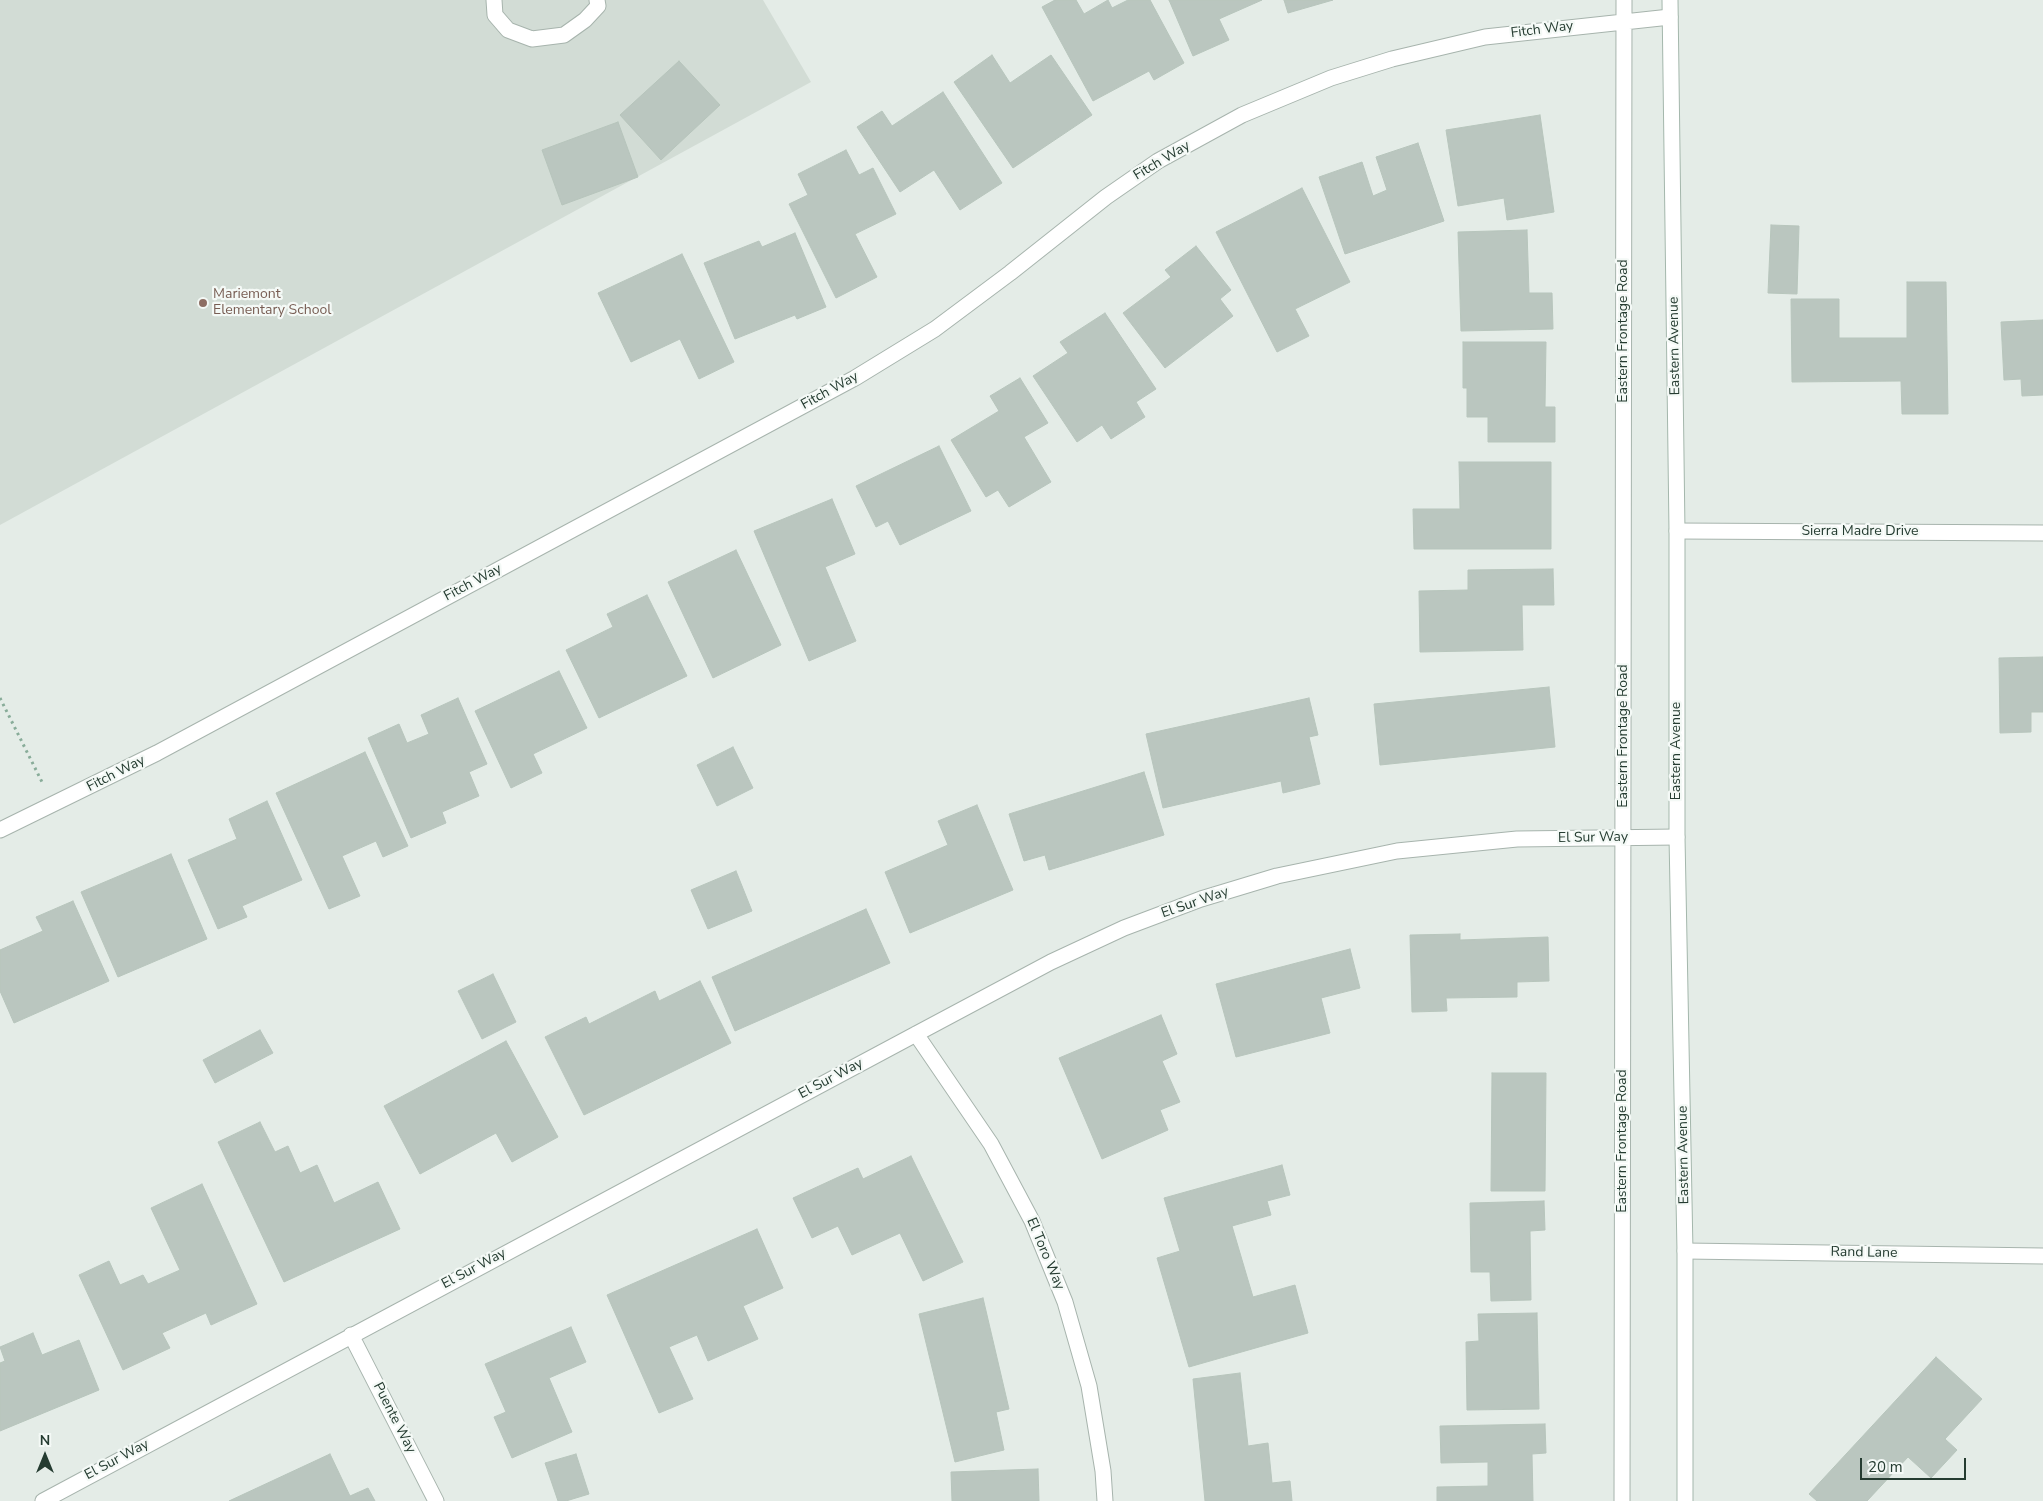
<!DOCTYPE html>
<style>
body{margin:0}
#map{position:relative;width:2043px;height:1501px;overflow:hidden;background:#e4ece7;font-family:"Nunito Sans",sans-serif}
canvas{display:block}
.north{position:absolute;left:20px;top:1431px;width:50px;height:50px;-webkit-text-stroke:4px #f4f9f6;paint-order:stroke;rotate:0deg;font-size:14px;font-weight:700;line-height:20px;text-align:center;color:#253c31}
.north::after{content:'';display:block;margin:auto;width:18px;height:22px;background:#253c31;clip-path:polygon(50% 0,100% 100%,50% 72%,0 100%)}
.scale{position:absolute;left:1860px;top:1458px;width:106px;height:22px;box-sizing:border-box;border:2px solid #253c31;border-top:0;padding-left:6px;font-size:15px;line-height:18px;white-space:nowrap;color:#253c31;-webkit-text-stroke:4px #f4f9f6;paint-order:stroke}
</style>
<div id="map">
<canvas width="2043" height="1501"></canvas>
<div class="north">N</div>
<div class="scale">20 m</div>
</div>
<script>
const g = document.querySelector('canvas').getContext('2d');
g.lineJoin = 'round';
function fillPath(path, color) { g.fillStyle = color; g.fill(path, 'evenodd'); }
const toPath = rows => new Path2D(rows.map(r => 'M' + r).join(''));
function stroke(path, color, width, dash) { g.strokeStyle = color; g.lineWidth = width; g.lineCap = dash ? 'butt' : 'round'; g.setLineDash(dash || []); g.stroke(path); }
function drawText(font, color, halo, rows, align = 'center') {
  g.font = font + ' "Nunito Sans",sans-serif'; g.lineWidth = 4.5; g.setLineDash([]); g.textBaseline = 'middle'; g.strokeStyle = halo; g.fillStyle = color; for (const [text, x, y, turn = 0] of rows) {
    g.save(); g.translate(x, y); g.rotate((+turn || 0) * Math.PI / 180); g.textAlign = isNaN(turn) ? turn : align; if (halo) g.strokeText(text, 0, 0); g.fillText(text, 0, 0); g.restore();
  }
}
fillPath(toPath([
 [0,0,763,0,811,82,0,525]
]), '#d2dcd5');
const building = toPath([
 [1055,0,1076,0,1084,14,1108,0,1112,8,1128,0,1150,0,1184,63,1154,80,1149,71,1093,101,1042,7,1055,0],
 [1169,0,1262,0,1219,19,1229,40,1193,56,1169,0],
 [1284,0,1333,0,1288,13,1284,0],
 [992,55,1010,83,1051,55,1092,115,1013,168,954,82,992,55],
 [679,61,720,105,661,160,620,115,679,61],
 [943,92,1002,183,960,210,934,170,900,192,857,127,882,111,892,126,943,92],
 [1540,115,1554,212,1507,220,1504,198,1458,206,1446,130,1540,115],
 [618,122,638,177,562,205,542,150,618,122],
 [1418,143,1444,221,1345,254,1319,177,1362,162,1373,196,1387,190,1376,157,1418,143],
 [846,150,859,175,873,168,896,214,855,234,877,277,836,298,789,204,808,195,798,174,846,150],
 [1302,188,1350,282,1295,309,1309,336,1277,352,1216,232,1302,188],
 [1771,225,1799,226,1797,294,1768,293,1771,225],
 [1527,230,1529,293,1552,293,1553,329,1461,331,1458,232,1527,230],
 [795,233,826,307,797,319,795,315,735,339,704,263,759,241,762,247,795,233],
 [1196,246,1231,290,1220,299,1233,316,1165,368,1123,313,1171,277,1165,270,1196,246],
 [682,254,734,362,699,379,680,339,631,362,598,293,682,254],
 [1907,282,1946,282,1948,414,1902,414,1901,381,1792,382,1791,299,1839,299,1839,338,1907,338,1907,282],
 [1105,313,1156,389,1136,402,1145,417,1111,439,1102,425,1077,442,1033,376,1068,353,1060,342,1105,313],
 [2043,320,2043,395,2022,396,2021,379,2004,380,2001,322,2043,320],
 [1463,342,1546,342,1545,407,1555,407,1555,442,1488,442,1488,417,1467,417,1467,388,1463,388,1463,342],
 [1020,378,1048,423,1024,437,1051,482,1009,507,998,490,986,497,951,440,999,411,990,396,1020,378],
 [939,446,971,511,900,545,888,521,876,527,856,486,939,446],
 [1459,462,1551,462,1551,549,1414,549,1413,509,1460,509,1459,462],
 [832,499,855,554,825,567,856,641,809,661,754,531,832,499],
 [736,550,781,645,713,678,668,582,736,550],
 [1553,569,1554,605,1522,605,1523,650,1420,652,1419,591,1468,590,1468,570,1553,569],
 [647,595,687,676,599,718,566,650,613,627,607,614,647,595],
 [2043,657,2043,712,2031,712,2031,732,2000,733,1999,658,2043,657],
 [559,671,587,728,533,754,542,773,511,788,475,711,559,671],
 [1549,687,1555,747,1380,765,1374,704,1549,687],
 [458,698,487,764,469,772,479,796,442,812,446,823,411,838,368,738,399,724,407,743,429,734,421,715,458,698],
 [1309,698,1318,735,1309,737,1320,784,1283,793,1281,781,1163,808,1146,734,1309,698],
 [733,747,753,788,717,806,697,765,733,747],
 [365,752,408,846,383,857,376,841,342,856,360,896,329,909,276,793,365,752],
 [1144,772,1164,835,1049,870,1045,855,1024,861,1009,814,1144,772],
 [267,801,302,880,242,906,247,917,218,929,188,860,237,839,229,819,267,801],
 [977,805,1013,890,910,933,885,872,948,845,938,821,977,805],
 [171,854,207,939,118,977,81,892,171,854],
 [736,871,752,911,708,929,691,890,736,871],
 [73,901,109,981,14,1023,0,991,0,950,43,931,36,917,73,901],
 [866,909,890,963,735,1031,712,977,866,909],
 [1460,934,1460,940,1548,937,1549,981,1517,982,1517,997,1446,998,1447,1011,1412,1012,1410,935,1460,934],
 [1350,949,1360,988,1321,998,1330,1033,1236,1057,1216,984,1350,949],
 [493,974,516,1022,482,1039,458,991,493,974],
 [700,981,731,1043,584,1115,545,1037,586,1017,589,1024,655,991,659,1001,700,981],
 [1161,1015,1177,1054,1162,1061,1180,1102,1160,1110,1168,1130,1102,1159,1059,1058,1161,1015],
 [260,1030,273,1053,215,1083,203,1060,260,1030],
 [506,1041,558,1137,512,1162,496,1133,420,1174,384,1106,506,1041],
 [1492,1073,1546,1073,1545,1191,1491,1191,1492,1073],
 [260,1122,275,1152,288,1146,300,1173,317,1165,334,1203,378,1182,400,1229,284,1282,218,1142,260,1122],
 [911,1156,963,1262,923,1281,900,1233,852,1255,838,1226,812,1238,793,1198,858,1168,863,1179,911,1156],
 [1282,1165,1290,1195,1267,1201,1271,1215,1232,1226,1253,1297,1295,1285,1308,1333,1189,1367,1157,1258,1180,1251,1164,1198,1282,1165],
 [202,1184,257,1304,211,1325,206,1313,162,1333,170,1348,123,1370,79,1275,109,1261,120,1285,143,1275,148,1284,180,1270,151,1208,202,1184],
 [1544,1201,1545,1230,1530,1231,1531,1300,1491,1301,1490,1272,1471,1272,1470,1203,1544,1201],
 [757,1229,783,1288,743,1306,758,1339,708,1361,697,1335,669,1347,693,1399,659,1413,607,1295,757,1229],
 [983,1298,1009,1409,996,1412,1004,1450,955,1462,919,1314,983,1298],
 [1537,1313,1539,1409,1467,1410,1466,1342,1479,1341,1478,1314,1537,1313],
 [571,1327,586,1362,549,1378,572,1432,512,1458,494,1417,506,1412,485,1364,571,1327],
 [33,1333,42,1355,79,1340,99,1390,0,1431,0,1363,5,1361,0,1347,33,1333],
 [1936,1357,1982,1399,1945,1439,1957,1450,1931,1478,1908,1457,1867,1501,1817,1501,1809,1494,1936,1357],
 [1240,1373,1248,1446,1268,1443,1272,1483,1290,1481,1292,1501,1205,1501,1193,1379,1240,1373],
 [1545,1424,1546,1453,1532,1454,1533,1501,1437,1501,1437,1487,1488,1486,1488,1462,1441,1463,1440,1426,1545,1424],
 [330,1454,350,1496,368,1488,375,1501,229,1501,330,1454],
 [576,1454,589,1494,566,1501,558,1501,545,1463,576,1454],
 [1038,1469,1039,1501,952,1501,951,1472,1038,1469]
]);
fillPath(building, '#bac6bf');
stroke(building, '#b7c5bc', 1);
const lane = toPath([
 [494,0,495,15,508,30,532,39,564,35,585,20,598,6,597,0]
]);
const street = toPath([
 [1677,531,2043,533],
 [0,830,157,753,855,378,935,329,1010,273,1106,197,1158,161,1242,115,1331,78,1392,59,1485,37,1670,17],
 [916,1034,991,1144,1032,1221,1065,1302,1089,1386,1103,1471,1105,1501],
 [1685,1251,2043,1256],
 [351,1335,436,1501],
 [43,1501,916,1034,1051,962,1124,928,1201,899,1277,876,1397,851,1517,839,1677,837],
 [1622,1501,1624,0]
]);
const secondary = toPath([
 [1670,0,1677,531,1677,837,1685,1251,1685,1501]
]);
stroke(lane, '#a7b4ad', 17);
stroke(street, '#a7b4ad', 17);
stroke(secondary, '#a4b7ac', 17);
stroke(toPath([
 [0,698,42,782]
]), '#88ac99', 3, [2.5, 4]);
stroke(lane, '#fff', 15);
stroke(street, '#fff', 15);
stroke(secondary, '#fff', 15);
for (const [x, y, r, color] of [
 [203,303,5,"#8d6e63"]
]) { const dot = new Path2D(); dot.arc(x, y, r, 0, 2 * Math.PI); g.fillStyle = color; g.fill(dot); stroke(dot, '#f4f9f6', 2); }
drawText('14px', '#253c31', '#f4f9f6', [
 ["Fitch Way",1542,30,-7],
 ["Fitch Way",1162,161,-31],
 ["Eastern Frontage Road",1624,331,-90],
 ["Eastern Avenue",1675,346,-91],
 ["Fitch Way",830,391,-29],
 ["Sierra Madre Drive",1860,532],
 ["Fitch Way",473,583,-28],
 ["Eastern Frontage Road",1624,736,-90],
 ["Eastern Avenue",1677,751,-90],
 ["Fitch Way",116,774,-27],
 ["El Sur Way",1593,838,-1],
 ["El Sur Way",1195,903,-19],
 ["El Sur Way",831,1079,-28],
 ["Eastern Frontage Road",1623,1141,-90],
 ["Eastern Avenue",1684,1155,-91],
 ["Rand Lane",1864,1253,1],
 ["El Toro Way",1045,1254,67],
 ["El Sur Way",474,1269,-28],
 ["Puente Way",394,1418,63],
 ["El Sur Way",117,1460,-28]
]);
drawText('14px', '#785e54', '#f4f9f6', [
 ["Mariemont",213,295],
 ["Elementary School",213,311]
], 'left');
</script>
